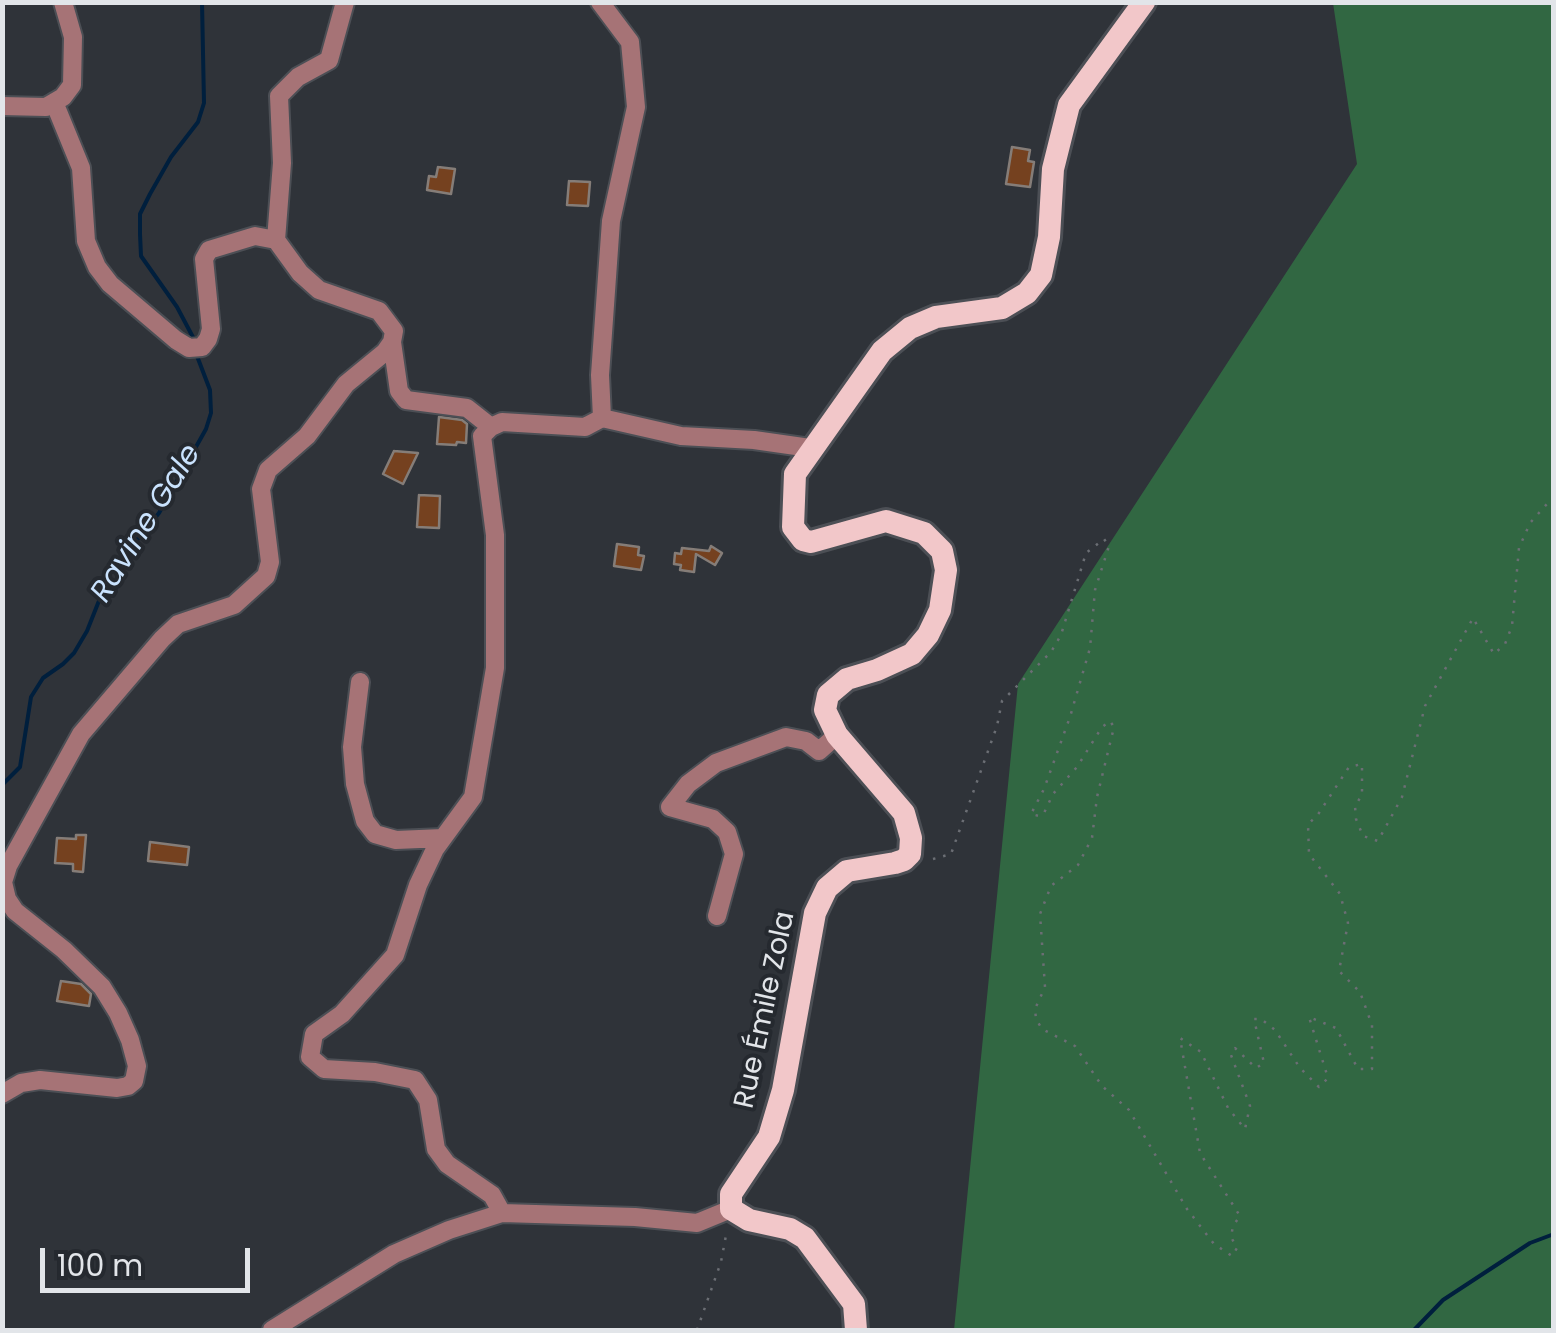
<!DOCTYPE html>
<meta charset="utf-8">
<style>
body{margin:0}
#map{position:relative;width:1556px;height:1333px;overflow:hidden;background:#2f3339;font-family:Poppins,sans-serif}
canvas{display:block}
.frame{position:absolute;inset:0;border:5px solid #e2e5e9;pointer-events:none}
.scale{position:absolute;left:40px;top:1248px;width:210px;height:45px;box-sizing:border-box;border:5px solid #e2e5e9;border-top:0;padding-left:12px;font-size:30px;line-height:35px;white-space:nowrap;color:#e2e5e9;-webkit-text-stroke:8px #25292f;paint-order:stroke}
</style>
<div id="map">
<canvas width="1556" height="1333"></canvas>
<div class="frame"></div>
<div class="scale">100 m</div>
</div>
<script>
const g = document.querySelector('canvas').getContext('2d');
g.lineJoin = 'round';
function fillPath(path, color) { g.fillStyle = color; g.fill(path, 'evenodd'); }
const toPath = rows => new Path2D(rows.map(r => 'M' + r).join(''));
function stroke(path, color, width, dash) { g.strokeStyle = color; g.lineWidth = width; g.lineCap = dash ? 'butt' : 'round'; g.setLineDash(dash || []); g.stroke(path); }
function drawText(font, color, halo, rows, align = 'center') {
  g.font = font + ' Poppins,sans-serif'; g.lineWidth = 8; g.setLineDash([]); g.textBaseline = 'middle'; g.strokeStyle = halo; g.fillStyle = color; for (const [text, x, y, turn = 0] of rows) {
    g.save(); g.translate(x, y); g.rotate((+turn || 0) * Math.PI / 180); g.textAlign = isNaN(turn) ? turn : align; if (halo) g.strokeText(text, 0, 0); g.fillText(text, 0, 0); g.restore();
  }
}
fillPath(toPath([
 [1333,3,1553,3,1553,1330,954,1330,1018,684,1357,164]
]), '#316742');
stroke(toPath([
 [195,341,177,307,141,256,140,234,140,214,150,194,171,157,198,122,204,103,202,2],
 [2,785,20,767,31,697,43,678,63,664,74,653,87,631,110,573,159,513,206,429,211,413,210,390,197,356],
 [1414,1330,1443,1300,1530,1243,1554,1234]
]), '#001f3d', 4);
const building = toPath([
 [1012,147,1030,150,1028,161,1034,162,1030,187,1006,184,1012,147],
 [438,167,455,169,451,194,427,190,429,176,436,177,438,167],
 [569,181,590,182,588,206,567,205,569,181],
 [439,417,462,420,467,424,466,443,457,442,456,445,437,444,439,417],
 [394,451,418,453,403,484,383,474,394,451],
 [419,495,440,496,439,528,417,527,419,495],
 [617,544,639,547,638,555,644,556,641,570,614,566,617,544],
 [711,546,722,553,715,565,696,554,694,572,680,570,681,565,674,564,675,553,681,554,682,548,709,551,711,546],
 [76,835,86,835,83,872,73,871,73,864,55,863,57,838,76,839,76,835],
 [150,842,189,847,187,865,148,861,150,842],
 [61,981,81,984,91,994,89,1006,57,1001,61,981]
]);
fillPath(building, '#75411f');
stroke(building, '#857d78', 2.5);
const minor = toPath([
 [600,2,630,42,636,107,611,221,600,375,602,418],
 [54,102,81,168,86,241,97,267,110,284,176,340,189,348,202,347,208,339,211,329,204,259,209,250,255,236,276,240],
 [2,106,46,107,63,97,72,85,73,37,63,2],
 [392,342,399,391,406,400,467,408,491,427],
 [360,682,352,747,355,784,365,821,375,834,396,840,443,838],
 [717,916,734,854,727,832,713,819,670,807,688,784,716,763,786,737,806,741,819,751,837,735],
 [2,1094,21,1083,40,1080,117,1088,128,1086,134,1081,137,1066,130,1040,118,1013,102,987,64,950,15,911,7,899,3,882,8,866,81,734,162,639,178,624,234,605,266,576,270,562,261,489,268,470,307,436,346,384,385,352,392,342,394,331,379,311,319,290,300,273,276,240,282,163,279,96,298,77,329,60,345,2],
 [502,1213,492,1195,447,1164,436,1149,428,1100,415,1080,375,1072,324,1069,310,1057,314,1034,342,1014,395,955,418,885,435,849,473,797,495,668,495,535,482,436,491,427,502,422,585,427,602,418,681,436,754,440,810,448],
 [272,1330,394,1254,449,1230,502,1213,635,1217,697,1223,731,1209]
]);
const major = toPath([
 [856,1330,854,1304,805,1238,790,1229,749,1220,731,1209,731,1194,769,1137,783,1090,815,913,827,888,847,871,895,863,904,860,910,854,911,838,904,813,837,735,825,710,828,695,847,679,877,670,912,654,928,635,940,610,946,570,942,551,924,533,886,521,811,542,803,540,793,527,795,474,882,351,910,328,936,317,1002,308,1027,293,1041,275,1049,237,1053,169,1069,105,1144,2]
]);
stroke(minor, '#4c4f55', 22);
stroke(major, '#4c4f55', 28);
stroke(toPath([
 [933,859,951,854,997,726,1002,701,1051,652,1061,635,1086,553,1104,539,1109,546,1095,590,1090,648,1070,717,1044,789,1031,814,1039,816,1044,813,1053,794,1077,767,1102,727,1110,721,1114,727,1097,797,1092,838,1078,865,1051,886,1040,914,1045,987,1035,1009,1036,1019,1042,1029,1075,1046,1102,1086,1129,1110,1187,1209,1214,1244,1232,1256,1237,1248,1231,1237,1233,1226,1240,1216,1200,1153,1180,1038,1201,1052,1228,1108,1245,1129,1250,1106,1231,1055,1235,1048,1256,1068,1264,1063,1254,1019,1261,1019,1275,1030,1300,1068,1319,1087,1328,1078,1309,1017,1336,1028,1358,1069,1372,1069,1372,1025,1360,992,1339,971,1348,923,1340,894,1309,854,1308,824,1317,816,1349,767,1362,764,1362,795,1355,806,1356,819,1363,836,1378,841,1402,797,1425,706,1473,618,1494,654,1505,644,1512,626,1519,548,1530,523,1554,496],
 [697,1330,721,1262,727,1230]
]), '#6b6e74', 2.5, [2.5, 8]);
stroke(minor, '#a67376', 18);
stroke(major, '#f2c7c9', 22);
drawText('28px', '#e2e5e9', '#25292f', [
 ["Rue Émile Zola",766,1010,-78]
]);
drawText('italic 30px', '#cae3fe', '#25292f', [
 ["Ravine Gale",147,524,-58]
]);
</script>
